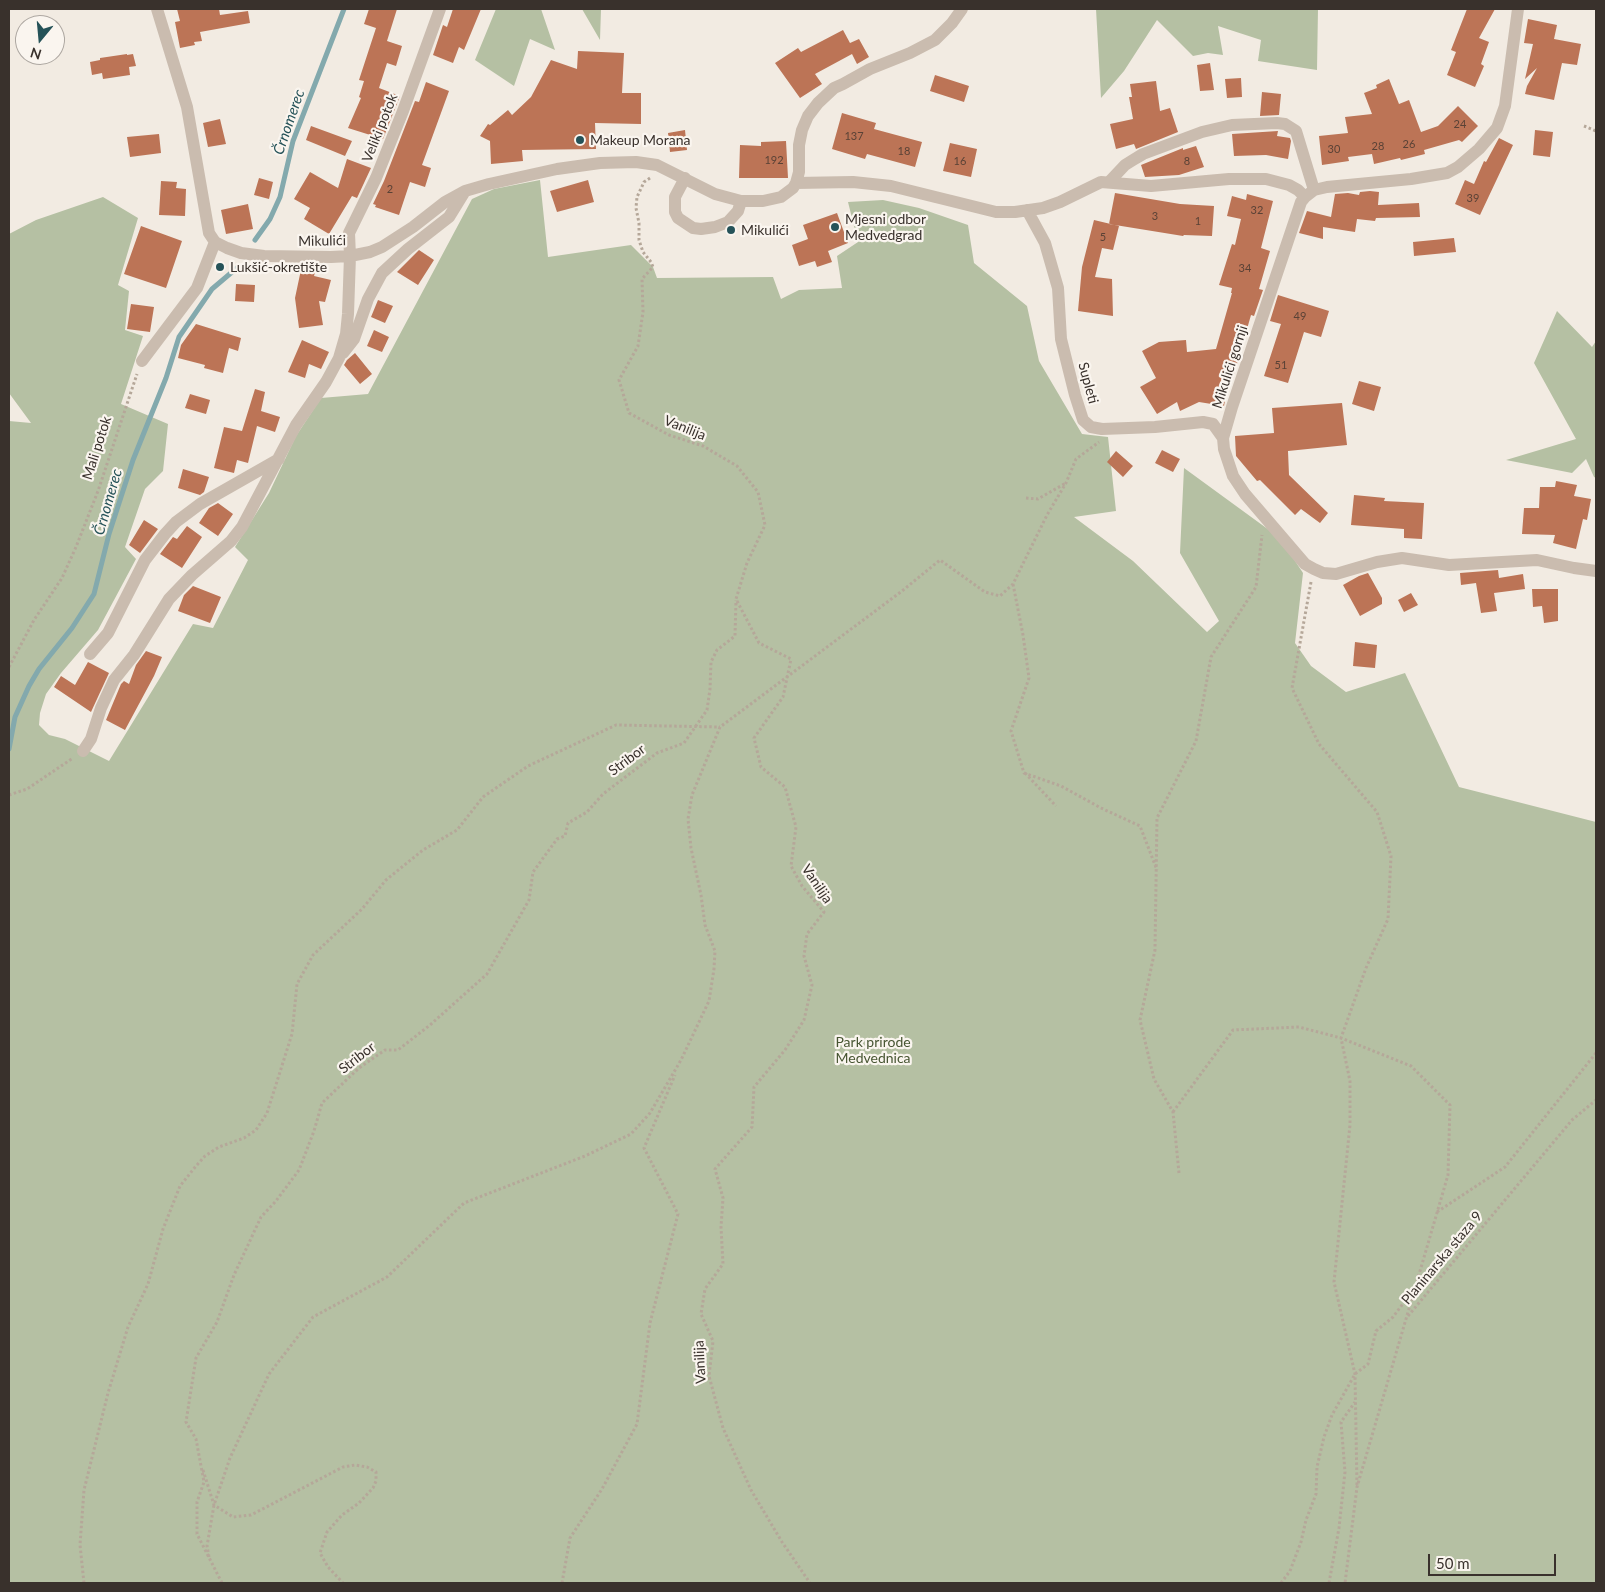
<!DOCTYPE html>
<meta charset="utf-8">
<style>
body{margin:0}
#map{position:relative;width:1605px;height:1592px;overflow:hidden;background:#f2ebe2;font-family:Lato,sans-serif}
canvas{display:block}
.frame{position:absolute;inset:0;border:10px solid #39312c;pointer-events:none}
.north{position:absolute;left:15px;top:15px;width:50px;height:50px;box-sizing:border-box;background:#faf5ef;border:1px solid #ada7a1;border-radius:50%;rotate:197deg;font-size:14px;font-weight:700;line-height:20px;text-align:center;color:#39312c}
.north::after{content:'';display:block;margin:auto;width:18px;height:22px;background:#255258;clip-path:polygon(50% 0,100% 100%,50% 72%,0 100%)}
.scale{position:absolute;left:1428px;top:1554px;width:128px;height:22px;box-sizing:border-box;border:2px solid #39312c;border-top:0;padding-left:6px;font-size:15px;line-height:18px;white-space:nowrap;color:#39312c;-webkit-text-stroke:4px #faf5ef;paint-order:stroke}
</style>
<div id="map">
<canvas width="1605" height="1592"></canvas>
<div class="frame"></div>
<div class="north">N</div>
<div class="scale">50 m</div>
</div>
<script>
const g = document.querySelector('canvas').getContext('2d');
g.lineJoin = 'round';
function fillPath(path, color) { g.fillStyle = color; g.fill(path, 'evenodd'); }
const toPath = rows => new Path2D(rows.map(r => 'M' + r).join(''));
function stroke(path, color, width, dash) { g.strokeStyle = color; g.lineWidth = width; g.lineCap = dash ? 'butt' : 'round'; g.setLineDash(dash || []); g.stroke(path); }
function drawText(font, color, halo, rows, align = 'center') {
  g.font = font + ' Lato,sans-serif'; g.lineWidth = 4.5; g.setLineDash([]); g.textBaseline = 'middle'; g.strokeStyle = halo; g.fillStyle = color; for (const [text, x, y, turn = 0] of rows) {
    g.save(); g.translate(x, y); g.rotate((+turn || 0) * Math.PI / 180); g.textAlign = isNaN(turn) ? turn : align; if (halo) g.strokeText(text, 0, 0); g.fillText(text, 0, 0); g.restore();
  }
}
fillPath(toPath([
 [496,9,541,9,555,50,530,39,514,86,475,60],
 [582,9,601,9,600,40],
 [1096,9,1122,10,1318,9,1317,70,1258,61,1261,40,1218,26,1223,55,1208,53,1193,56,1157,20,1124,71,1101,98],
 [540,180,548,257,631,245,653,267,657,278,773,277,781,299,799,290,842,288,837,256,858,242,848,202,883,200,919,208,968,225,974,263,1027,306,1039,361,1082,434,1108,437,1116,511,1074,517,1133,561,1207,632,1219,621,1180,553,1184,468,1280,538,1303,573,1295,643,1311,666,1346,692,1405,673,1459,787,1596,822,1596,1583,9,1583,9,421,31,423,9,393,9,234,36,220,103,197,138,218,118,285,129,291,125,330,143,336,121,404,168,424,163,471,145,489,125,547,136,559,98,630,61,673,46,694,40,713,39,725,49,735,65,739,109,761,193,624,213,628,248,560,235,547,269,493,296,436,321,398,368,394,472,199,494,189],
 [1557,311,1592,347,1596,341,1596,478,1594,477,1586,459,1572,473,1506,460,1576,439,1534,363]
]), '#b5c0a3');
stroke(toPath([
 [255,240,270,219,280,197,293,141,344,9],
 [9,749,15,717,29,686,39,669,72,628,94,594,109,534,133,460,166,378,179,337,212,289,238,267]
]), '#83a9ad', 5);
fillPath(toPath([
 [177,9,219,9,220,15,248,11,250,23,200,32,202,41,194,42,195,45,180,48,175,22,180,21],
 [369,9,397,9,387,41,402,46,396,66,387,63,379,88,400,96,383,139,348,128,361,98,359,97,364,81,359,80,376,28,364,24],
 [453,9,481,9,464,50,459,47,453,63,433,55,443,25,447,27],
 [1467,9,1495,9,1479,38,1489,42,1481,64,1484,66,1475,87,1447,75,1456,52,1451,50],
 [1528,19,1557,25,1554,39,1581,44,1577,65,1562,63,1554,100,1525,94,1527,86,1537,68,1525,79,1533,44,1524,43],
 [843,30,850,43,859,39,869,57,857,64,852,54,815,74,822,84,800,98,775,63,798,48,801,52],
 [578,51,624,53,622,93,641,93,641,124,595,123,596,149,522,150,523,161,491,164,490,141,480,136,488,124,490,125,508,110,512,115,531,97,551,60,577,69],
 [127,54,127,55,133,54,136,66,129,67,130,75,103,79,102,73,92,75,90,62,100,60,100,58],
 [1210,63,1214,90,1200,91,1197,65],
 [935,75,969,86,964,102,930,91],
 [1241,78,1242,97,1227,98,1225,79],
 [1389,79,1399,104,1409,100,1421,132,1438,126,1458,106,1478,126,1462,142,1459,140,1424,150,1425,154,1401,160,1400,158,1374,164,1372,154,1348,157,1349,161,1322,165,1319,136,1348,133,1345,117,1372,114,1364,93,1377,88,1376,85],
 [1156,81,1160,111,1170,108,1178,132,1136,149,1134,144,1116,149,1110,124,1133,119,1129,97,1132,97,1130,84],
 [426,82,449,91,422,165,431,168,425,187,410,182,399,215,375,207,376,205,373,204,384,181,415,101,419,102],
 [1262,92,1281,94,1279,115,1260,116],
 [842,113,876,123,874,129,922,142,915,167,867,154,865,159,832,149],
 [220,119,226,144,208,147,203,123],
 [311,126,352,141,345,156,306,140],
 [685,130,687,150,670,152,668,133],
 [1535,130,1553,132,1550,157,1533,155],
 [1278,131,1277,136,1290,138,1291,141,1288,159,1266,155,1234,156,1232,134],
 [159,134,161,153,130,157,127,137],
 [1499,138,1513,145,1480,215,1455,204,1465,180,1474,184,1484,161,1486,162],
 [786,141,788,178,739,178,740,145,761,146,761,142],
 [950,143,977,149,971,177,943,171],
 [1196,146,1204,167,1179,175,1145,177,1141,165,1183,148,1183,150],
 [347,159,371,168,357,198,352,196,329,234,304,219,310,208,294,199,310,172,338,188],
 [259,178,273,182,269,199,254,195],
 [588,180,594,202,557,212,550,191],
 [161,181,177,182,176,188,186,189,185,216,159,215],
 [1370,191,1379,192,1378,205,1419,203,1420,217,1376,218,1375,221,1357,219,1355,232,1323,227,1323,239,1299,233,1307,211,1331,217,1335,194,1348,193,1359,195,1360,192],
 [1115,193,1180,204,1214,206,1212,236,1184,235,1183,236,1109,224],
 [1247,194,1273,201,1261,248,1270,251,1259,289,1263,290,1254,316,1251,315,1233,378,1229,378,1224,406,1199,402,1180,411,1177,402,1157,414,1140,387,1156,378,1142,351,1159,342,1186,340,1187,352,1216,349,1232,293,1231,293,1232,288,1219,285,1232,244,1235,245,1241,219,1227,216,1232,196,1246,200],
 [248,204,253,229,226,234,221,210],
 [837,213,848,243,828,251,832,262,817,267,815,261,799,266,792,245,808,239,803,225],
 [1094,220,1119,226,1113,250,1102,248,1095,277,1112,279,1113,316,1078,311,1082,267],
 [141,226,182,241,166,288,124,274],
 [1454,238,1456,252,1414,256,1413,242],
 [419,250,434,260,418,285,397,272],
 [302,265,317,265,314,276,331,280,325,302,319,301,323,325,299,328,295,298],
 [236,284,255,285,254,302,235,301],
 [1278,295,1329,311,1321,337,1304,332,1288,383,1264,376,1281,324,1270,321],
 [378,300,393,306,385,323,371,317],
 [131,304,154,307,150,332,127,329],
 [196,324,241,338,238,351,229,348,223,373,204,368,205,365,178,358,181,345],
 [374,330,389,337,382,352,367,346],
 [302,340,329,352,321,369,309,364,305,378,288,372],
 [355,353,372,374,360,384,344,365,347,360],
 [1359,381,1381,387,1374,411,1352,404],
 [255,389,265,392,261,411,280,417,275,432,257,426,248,463,237,460,234,473,214,468,224,427,242,431],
 [190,394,210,400,206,414,185,408],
 [1342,403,1347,445,1288,451,1289,475,1328,513,1320,523,1301,509,1295,515,1260,480,1257,481,1236,456,1235,436,1274,433,1272,408],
 [1162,450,1180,459,1173,472,1155,463],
 [1116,451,1133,466,1123,477,1107,462],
 [183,469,209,477,204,492,200,495,178,488],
 [1556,481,1577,485,1574,496,1591,499,1587,520,1583,519,1576,549,1553,543,1555,535,1522,534,1524,508,1539,508,1540,487,1555,487],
 [1354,495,1385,498,1384,501,1424,503,1422,539,1404,538,1404,529,1351,525],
 [218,503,233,514,218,536,199,523,209,508],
 [144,520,158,529,140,553,129,545],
 [187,526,202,537,182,568,160,554,173,537,177,539],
 [1498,570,1499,578,1523,574,1525,589,1494,593,1497,611,1481,613,1476,583,1461,585,1460,573],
 [1368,573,1382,598,1382,604,1360,616,1343,585,1359,576],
 [193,586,221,597,210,623,178,611,184,595],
 [1532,589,1558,589,1558,621,1544,623,1542,606,1533,607],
 [1411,593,1418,605,1404,612,1398,600],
 [1355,642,1377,645,1375,668,1353,666],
 [146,651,162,657,154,676,125,730,106,720,121,684,124,681,129,684,136,665],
 [88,662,109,673,91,712,54,687,61,676,75,685]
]), '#bc7456');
stroke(toPath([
 [1584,126,1596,131],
 [650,178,644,182,637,197,636,208,639,223,639,240,643,252,651,262,653,267,642,279,643,312,638,346,619,380,629,413,669,435,703,446,737,466,758,492,765,525,747,563,736,599,759,643,791,659,783,697,754,738,761,767,785,787,796,827,791,866,802,886,824,912,807,934,804,956,812,985,804,1020,785,1050,754,1087,752,1127,715,1169,723,1198,721,1227,723,1264,705,1289,701,1314,713,1341,709,1376,723,1428,751,1490,782,1542,810,1583],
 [1026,498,1038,499,1066,483],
 [1311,582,1292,688,1319,744,1377,812,1391,856,1388,919,1366,968,1341,1038,1350,1081,1350,1125,1334,1282,1355,1374,1357,1487],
 [1013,584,1023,635,1029,678,1011,731,1024,773,1061,786,1101,808,1140,826,1157,870],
 [9,667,34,620,62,578,76,547,98,491,137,374],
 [1025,773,1056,806],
 [9,795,27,789,73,758],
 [1173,1112,1233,1030,1299,1027,1341,1038,1411,1066,1450,1105,1448,1175,1357,1487,1345,1583],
 [1179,1173,1173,1112,1154,1079,1140,1020,1155,950,1157,818,1196,741,1211,657,1256,587,1262,535],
 [1437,1212,1505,1167,1596,1053],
 [1408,1316,1572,1120,1596,1100],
 [203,1470,214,1505,233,1517,251,1515,343,1467,355,1465,367,1467,376,1472,376,1481,373,1488,359,1503,342,1515,327,1532,320,1553,328,1567,343,1583],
 [209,1557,207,1546,214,1505,230,1458,269,1374,313,1317,387,1277,464,1203,585,1156,631,1134,650,1113,681,1060,709,1001,714,969,715,951,705,925,701,895,691,848,688,819,692,795,720,727,902,591,940,560,985,592,1000,596,1013,584,1047,515,1066,483,1076,459,1099,442],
 [84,1583,80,1545,84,1490,108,1393,128,1327,148,1284,163,1229,180,1186,196,1166,205,1156,219,1147,244,1138,256,1130,267,1113,292,1034,297,984,313,955,362,909,386,880,423,850,457,830,483,797,528,766,616,725,720,727],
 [222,1583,197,1534,197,1502,204,1482,196,1439,186,1422,196,1358,217,1322,234,1275,261,1217,276,1201,299,1170,314,1131,322,1103,359,1068,385,1050,398,1050,430,1025,487,974,529,900,533,872,557,839,565,836,568,823,587,812,603,794,657,753,684,743,707,710,710,689,711,662,717,650,735,636,736,600],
 [562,1583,570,1538,602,1489,637,1424,650,1323,678,1214,644,1148,675,1075],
 [1281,1583,1290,1571,1301,1542,1306,1520,1316,1494,1317,1467,1324,1437,1332,1415,1355,1374,1368,1364,1376,1331,1393,1317,1414,1289],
 [1329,1583,1339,1528,1345,1472,1341,1422,1355,1402]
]), '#b5a799', 3, [2.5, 2.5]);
stroke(toPath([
 [157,9,187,107,209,233,215,242,227,248,241,253,264,256,331,257,350,256,370,252,382,247,413,227,445,202,465,191,489,184,557,169,600,163,636,162,657,165,715,194,741,201,763,201,781,197,793,188,796,183,799,172,799,145,802,130,808,116,818,103,834,88,843,84,870,69,910,53,935,40,952,23,962,9],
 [1518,9,1505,106,1497,128,1479,149,1458,167,1447,173,1411,179,1327,187,1314,190,1305,197,1301,202,1232,407,1223,438,1224,449,1233,476,1245,494,1305,564,1314,569,1323,573,1336,574,1377,562,1402,558,1449,565,1537,560,1574,568,1596,571],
 [685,178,675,197,675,212,678,218,693,228,701,229,715,227,728,222,738,211,741,201],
 [1109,182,1125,165,1133,160,1143,154,1202,132,1232,125,1277,123,1285,124,1296,131,1314,190],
 [796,183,853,182,891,186,996,212,1015,212,1043,208,1060,202,1101,182,1151,186,1229,179,1266,179,1289,185,1298,190,1305,197],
 [1027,210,1045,243,1058,288,1061,339,1075,395,1083,420,1091,427,1102,429,1155,427,1203,422,1213,424,1223,438],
 [343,353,354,339,368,299,382,273,408,249,449,217,465,191],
 [142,361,197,288,215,242],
 [90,654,108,633,145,560,165,534,176,522,200,504,279,459],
 [83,751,91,739,101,708,114,680,134,655,169,599,192,575,231,541,242,527,296,425,326,382,339,358,346,334,348,314,350,256,349,233,376,178,403,111,440,9]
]), '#cabcaf', 12);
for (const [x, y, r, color] of [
 [580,140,5,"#255258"],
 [835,227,5,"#255258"],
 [731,230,5,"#255258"],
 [220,267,5,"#255258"]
]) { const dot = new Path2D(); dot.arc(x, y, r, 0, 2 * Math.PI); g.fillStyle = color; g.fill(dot); stroke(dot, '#faf5ef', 2); }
drawText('11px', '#5a4236', null, [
 ["24",1460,124],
 ["137",854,136],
 ["26",1409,144],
 ["28",1378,146],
 ["30",1334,149],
 ["18",904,151],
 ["192",774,160],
 ["16",960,161],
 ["8",1187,161],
 ["2",390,189],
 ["39",1473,198],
 ["32",1257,210],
 ["3",1155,216],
 ["1",1198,221],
 ["5",1103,237],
 ["34",1245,268],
 ["49",1300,316],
 ["51",1281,365]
]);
drawText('14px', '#39312c', '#faf5ef', [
 ["Veliki potok",380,128,-68],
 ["Mikulići",322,241,-1],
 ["Mikulići gornji",1230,367,-72],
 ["Supleti",1088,383,75],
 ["Vanilija",685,428,22],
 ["Mali potok",97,448,-72],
 ["Stribor",627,760,-37],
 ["Vanilija",817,884,56],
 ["Stribor",357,1058,-38],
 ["Planinarska staza 9",1442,1258,-50],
 ["Vanilija",700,1362,-93]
]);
drawText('14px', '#39312c', '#faf5ef', [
 ["Makeup Morana",590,140],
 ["Mjesni odbor",845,219],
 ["Medvedgrad",845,235],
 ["Mikulići",741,230],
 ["Lukšić-okretište",230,267]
], 'left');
drawText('14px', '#475532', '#faf5ef', [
 ["Park prirode",873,1042],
 ["Medvednica",873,1058]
]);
drawText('italic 15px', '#255258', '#faf5ef', [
 ["Črnomerec",289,122,-71],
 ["Črnomerec",108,502,-74]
]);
</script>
